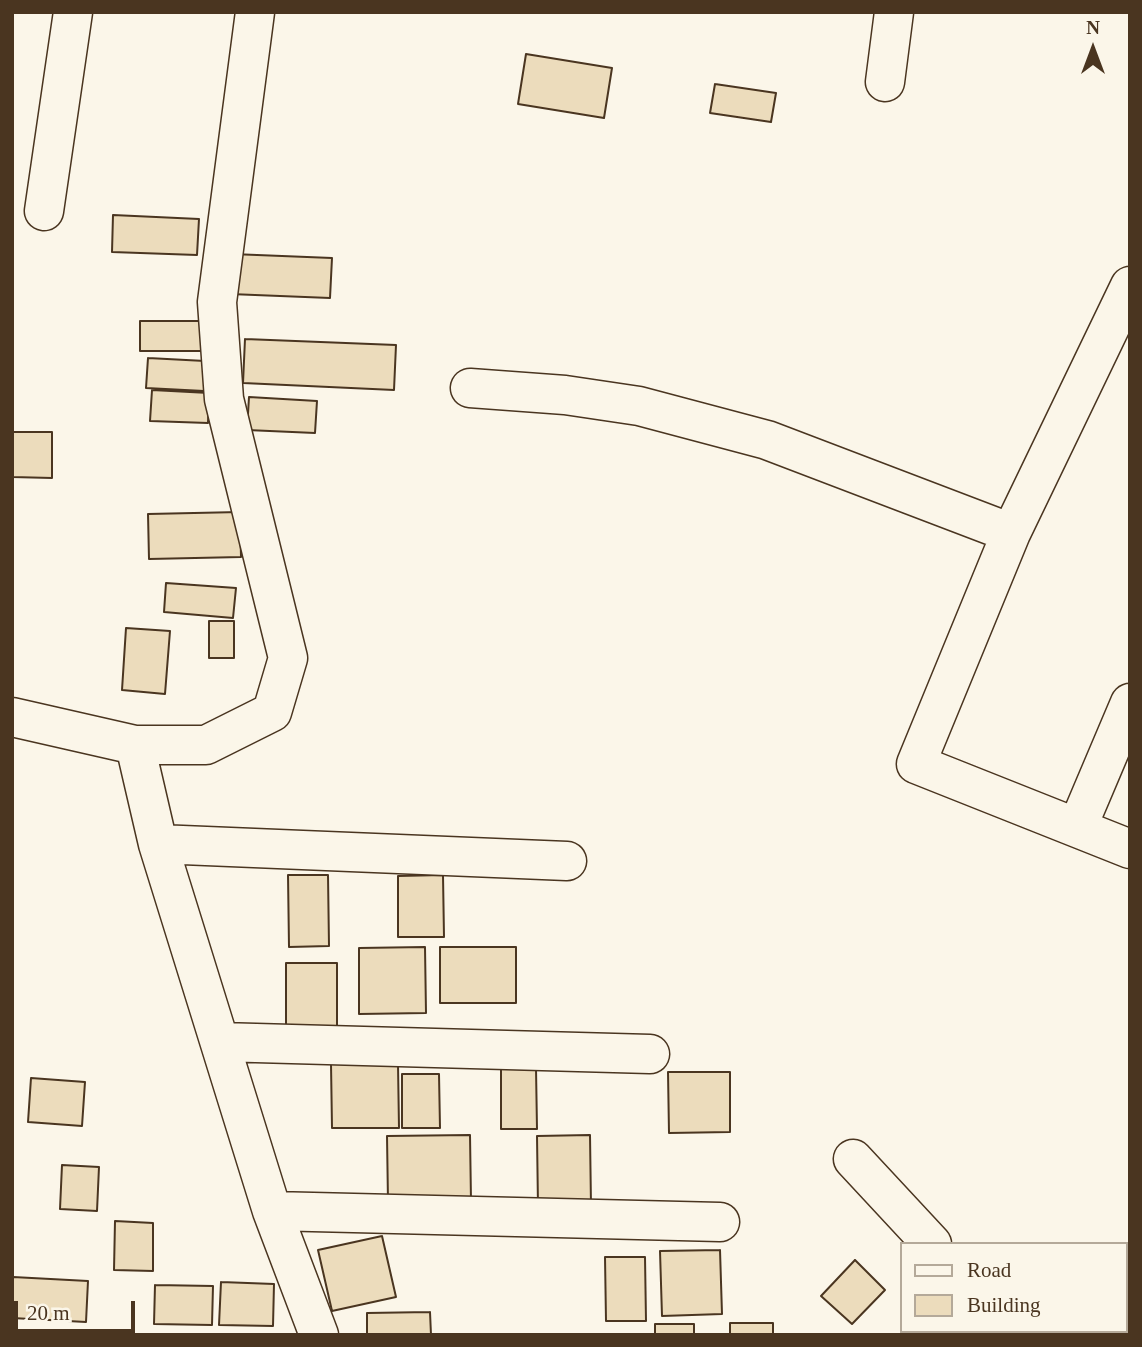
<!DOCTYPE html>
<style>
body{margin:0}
#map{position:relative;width:1142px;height:1347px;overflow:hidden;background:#fbf6e9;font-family:Georgia,serif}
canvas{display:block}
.frame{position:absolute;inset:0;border:14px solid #4a3520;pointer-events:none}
.legend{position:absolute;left:900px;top:1242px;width:228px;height:91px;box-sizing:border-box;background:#fbf6e9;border:2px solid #b4a999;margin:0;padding:9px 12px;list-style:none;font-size:21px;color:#4a3520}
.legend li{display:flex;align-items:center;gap:14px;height:35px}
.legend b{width:35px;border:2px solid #b4a999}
.north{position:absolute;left:1058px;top:14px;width:70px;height:70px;-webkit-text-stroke:5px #fbf6e9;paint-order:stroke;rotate:0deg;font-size:19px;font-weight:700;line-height:28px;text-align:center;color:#4a3520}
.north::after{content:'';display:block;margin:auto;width:24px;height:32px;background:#4a3520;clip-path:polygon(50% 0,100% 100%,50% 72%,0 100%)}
.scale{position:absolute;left:14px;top:1301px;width:121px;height:32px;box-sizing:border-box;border:4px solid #4a3520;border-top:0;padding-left:9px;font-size:21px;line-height:24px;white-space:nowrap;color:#4a3520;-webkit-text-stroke:5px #fbf6e9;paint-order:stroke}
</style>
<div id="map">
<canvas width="1142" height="1347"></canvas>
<div class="frame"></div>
<ul class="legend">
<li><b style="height:9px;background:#fbf6e9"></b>Road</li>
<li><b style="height:19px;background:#ecdcbc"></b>Building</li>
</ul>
<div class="north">N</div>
<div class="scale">20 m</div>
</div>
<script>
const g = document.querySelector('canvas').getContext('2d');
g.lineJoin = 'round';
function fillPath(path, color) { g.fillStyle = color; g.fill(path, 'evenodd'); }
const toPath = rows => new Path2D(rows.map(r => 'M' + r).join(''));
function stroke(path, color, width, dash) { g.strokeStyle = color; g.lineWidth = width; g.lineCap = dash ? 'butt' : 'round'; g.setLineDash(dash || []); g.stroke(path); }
const building = toPath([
 [526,54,612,68,604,118,518,104,526,54],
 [715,84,776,93,771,122,710,113,715,84],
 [113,215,199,219,197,255,112,252,113,215],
 [232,254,332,258,330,298,230,294,232,254],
 [140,321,204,321,204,351,140,351,140,321],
 [245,339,396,345,394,390,243,383,245,339],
 [148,358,205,361,204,391,146,388,148,358],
 [152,390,209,393,208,423,150,421,152,390],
 [249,397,317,401,315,433,247,430,249,397],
 [12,432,52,432,52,478,12,477,12,432],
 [240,512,241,557,149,559,148,514,240,512],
 [166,583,236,588,233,618,164,612,166,583],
 [209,621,234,621,234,658,209,658,209,621],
 [126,628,170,631,165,694,122,690,126,628],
 [288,875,328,875,329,946,289,947,288,875],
 [443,875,444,937,398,937,398,876,443,875],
 [425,947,426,1013,359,1014,359,948,425,947],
 [440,947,516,947,516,1003,440,1003,440,947],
 [286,963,337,963,337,1026,286,1027,286,963],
 [331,1064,398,1064,399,1128,332,1128,331,1064],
 [501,1068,536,1068,537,1129,501,1129,501,1068],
 [668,1072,730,1072,730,1132,669,1133,668,1072],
 [402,1074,439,1074,440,1128,402,1128,402,1074],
 [31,1078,85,1082,82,1126,28,1122,31,1078],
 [470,1135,471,1201,388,1202,387,1136,470,1135],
 [590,1135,591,1206,538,1207,537,1136,590,1135],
 [62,1165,99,1167,97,1211,60,1209,62,1165],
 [115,1221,153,1223,153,1271,114,1270,115,1221],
 [382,1236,396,1297,332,1311,318,1250,382,1236],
 [720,1250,722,1314,662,1316,660,1251,720,1250],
 [605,1257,645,1257,646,1321,606,1321,605,1257],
 [855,1260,885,1290,852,1324,821,1296,855,1260],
 [13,1277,88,1281,86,1322,12,1318,13,1277],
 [221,1282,274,1284,273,1326,219,1325,221,1282],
 [155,1285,213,1286,212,1325,154,1324,155,1285],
 [430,1312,431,1335,367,1335,367,1313,430,1312],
 [730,1323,773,1323,773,1335,730,1335,730,1323],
 [655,1324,694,1324,694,1335,655,1335,655,1324],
 [67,1330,125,1334,125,1335,67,1335,67,1330]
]);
fillPath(building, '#ecdcbc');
stroke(building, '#4a3520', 2);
const minor = toPath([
 [885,82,894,12],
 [44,211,73,12],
 [1130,286,1011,533,916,764,1130,849],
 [470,388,565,395,639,406,767,440,1011,533],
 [12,717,135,745,158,844,272,1211,319,1335],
 [135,745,206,745,272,712,288,658,224,399,217,302,255,12],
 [1077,828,1130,703],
 [158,844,567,861],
 [220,1042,650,1054],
 [853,1159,932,1244],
 [272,1211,720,1222],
 [1014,1331,1017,1335]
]);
stroke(minor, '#4a3520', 41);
stroke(minor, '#fbf6e9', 38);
</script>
